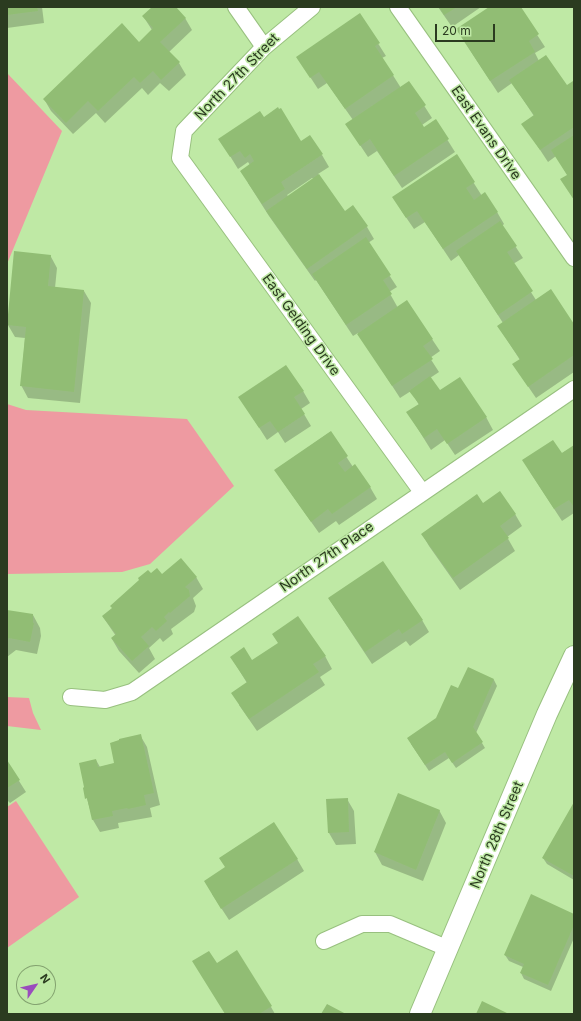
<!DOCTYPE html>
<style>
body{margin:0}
#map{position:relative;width:581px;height:1021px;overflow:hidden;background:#bfe9a5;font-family:Inter,sans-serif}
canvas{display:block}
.frame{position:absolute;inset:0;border:8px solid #2b3b20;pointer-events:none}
.north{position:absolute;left:16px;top:965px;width:40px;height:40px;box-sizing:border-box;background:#bfe9a5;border:1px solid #84a370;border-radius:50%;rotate:56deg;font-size:11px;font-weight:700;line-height:16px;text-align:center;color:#2b3b20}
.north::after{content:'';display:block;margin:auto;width:14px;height:18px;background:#9a4cbd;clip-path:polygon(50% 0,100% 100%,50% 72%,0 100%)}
.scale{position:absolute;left:435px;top:24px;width:60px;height:18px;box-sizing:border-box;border:2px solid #2b3b20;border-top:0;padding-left:5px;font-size:12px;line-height:14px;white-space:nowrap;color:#2b3b20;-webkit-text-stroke:3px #bfe9a5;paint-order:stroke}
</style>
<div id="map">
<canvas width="581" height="1021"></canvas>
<div class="frame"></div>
<div class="north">N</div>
<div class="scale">20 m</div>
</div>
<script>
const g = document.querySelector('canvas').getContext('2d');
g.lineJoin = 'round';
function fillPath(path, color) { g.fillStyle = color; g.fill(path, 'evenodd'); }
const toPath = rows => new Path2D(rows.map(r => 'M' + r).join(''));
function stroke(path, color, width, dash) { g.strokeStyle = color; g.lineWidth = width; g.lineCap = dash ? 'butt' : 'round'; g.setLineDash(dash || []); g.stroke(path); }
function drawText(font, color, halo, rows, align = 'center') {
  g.font = font + ' Inter,sans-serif'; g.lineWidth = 3; g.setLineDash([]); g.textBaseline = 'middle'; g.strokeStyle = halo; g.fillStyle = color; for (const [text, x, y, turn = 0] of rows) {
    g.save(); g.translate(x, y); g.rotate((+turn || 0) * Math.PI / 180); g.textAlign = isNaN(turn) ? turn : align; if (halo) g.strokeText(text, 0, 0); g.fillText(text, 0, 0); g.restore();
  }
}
fillPath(toPath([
 [7,73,62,131,7,264],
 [7,404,26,410,187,419,234,486,150,564,122,572,7,574],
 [7,697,29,698,33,713,41,730,7,726],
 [16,801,79,897,7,948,7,807]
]), '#ee9aa1');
fillPath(toPath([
 [7,7,42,7,44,23,7,28],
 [153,7,174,7,185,18,192,30,169,52,179,63,186,75,169,91,160,83,148,95,142,88,105,123,96,113,73,134,51,111,44,99,139,43,152,30,143,16],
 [438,7,481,7,452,27],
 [491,7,519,7,545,47,535,53,539,61,567,86,574,85,574,200,568,176,556,156,548,162,523,124,534,116,512,83,498,93,464,41],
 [360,15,386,56,382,58,401,88,409,82,432,118,422,125,424,128,435,120,455,152,402,188,377,151,368,157,354,136,353,120,327,83,318,89,305,69],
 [263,118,322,155,329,167,318,174,345,212,353,206,367,227,374,239,368,243,397,287,389,292,398,308,407,302,440,351,430,358,439,372,430,378,439,391,486,417,493,430,455,455,445,440,431,450,408,413,419,405,411,391,400,398,358,333,353,336,316,280,315,281,269,216,248,183,250,165,248,162,238,169,227,151],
 [312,178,314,179,289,197,287,195],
 [456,155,482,196,497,212,504,224,502,226,523,258,513,264,536,300,574,326,574,372,536,398,521,376,520,360,498,326,503,323,459,255,451,261,425,222,414,229,401,210],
 [50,255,57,268,55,288,84,291,91,303,80,403,28,398,21,385,25,338,15,337,8,325],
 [303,391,310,403,301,409,311,426,285,443,278,432,267,440,240,398],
 [330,432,353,467,370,487,377,499,339,525,336,521,319,533,283,482,276,470],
 [574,446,574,513,562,521,530,472],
 [483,505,515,514,522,526,507,537,515,551,460,590,429,546,422,534],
 [151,575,196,577,203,589,193,598,196,606,194,612,171,629,173,634,163,642,160,638,149,648,155,659,139,673,119,651,112,639,116,636,103,617],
 [329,599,422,620,429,632,410,646,406,641,372,664],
 [7,611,33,615,40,628,41,636,37,654,16,650,7,657],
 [325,656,332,669,320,677,325,685,257,731,239,705,247,683,231,657,252,661],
 [469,668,494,680,497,686,476,733,485,748,456,768,449,758,429,771,411,744,437,719,459,689],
 [140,735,147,747,160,805,150,808,152,817,118,823,119,828,100,832,93,820,84,788,96,760,100,767,116,763],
 [7,762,26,792,10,803,8,801,7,802],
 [347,799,354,811,356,844,336,845,329,833,327,800],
 [574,804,574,880,547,864,543,858],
 [439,810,446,823,423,881,382,865,375,852],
 [297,859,304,871,229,920,212,894],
 [574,915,574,938,551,991,524,979,521,973,523,967,509,961,505,955],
 [236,952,271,1007,275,1014,226,1014,217,964]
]), '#0003');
fillPath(toPath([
 [7,7,37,7,38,11,7,15],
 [152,7,176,7,186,18,160,42,180,62,161,80,153,71,140,83,134,77,98,111,88,101,66,123,43,99,122,23,139,42,153,28,142,16],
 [439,7,457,7,444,15],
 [489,7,521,7,539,34,529,41,535,52,490,81,456,29],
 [360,13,380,43,375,46,394,75,345,109,319,72,310,78,296,57],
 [546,55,567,85,573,81,574,83,574,127,540,150,521,124,534,115,509,80],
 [409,81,426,105,415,113,424,127,436,119,449,139,394,176,370,139,360,146,345,124],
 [278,107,279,109,281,108,301,141,310,135,323,154,281,182,285,189,262,204,240,171,254,161,250,154,245,158,240,151,230,157,218,139,260,111,264,117],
 [574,135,574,200,560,179,567,175,551,150],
 [457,154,475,182,466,188,474,200,485,192,498,212,443,249,417,211,406,218,392,197],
 [319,174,345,211,353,205,368,226,307,269,266,211],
 [500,221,517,246,507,252,533,291,498,315,456,251],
 [366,237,391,275,383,280,392,294,346,325,312,274],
 [14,251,51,255,48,286,84,290,74,392,20,386,26,327,7,325],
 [551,289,574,324,574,355,528,387,512,364,520,359,497,326],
 [407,300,433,339,423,346,433,359,392,386,357,334],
 [286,365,304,391,294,397,305,414,278,432,270,421,259,428,238,397],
 [430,376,440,390,460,377,487,417,447,444,437,429,424,438,406,412,419,404,409,391],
 [331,431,348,456,338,463,345,472,355,464,371,487,332,514,328,509,311,522,274,470],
 [553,440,562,453,574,445,574,507,569,500,554,509,522,460],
 [500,491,516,514,500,526,509,538,453,578,421,534,477,494,483,503],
 [181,558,197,577,185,587,189,590,190,596,170,613,169,612,164,617,167,621,156,631,152,627,141,637,149,646,132,661,111,638,116,634,102,616,112,608,110,606,139,580,138,578,148,570,151,573,157,568,162,574],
 [383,561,423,620,402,634,399,629,365,652,328,598],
 [7,610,33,614,33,623,34,623,30,642,9,638,7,640],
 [298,616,326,656,313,664,319,672,249,719,231,693,247,682,230,657,244,647,252,660,278,643,272,634],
 [468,667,494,679,473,727,483,742,452,763,445,752,425,765,407,738,436,718,451,685,458,688],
 [141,734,154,793,144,795,146,805,128,809,127,808,112,811,113,816,92,820,87,798,85,799,83,788,84,787,79,763,96,759,98,767,114,763,110,743,119,740,119,739],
 [7,760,20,780,7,788],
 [398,793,440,810,416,870,374,852],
 [348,798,349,832,328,833,326,799],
 [574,802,574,876,542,858],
 [274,822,298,859,221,909,204,881,225,867,219,858],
 [531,894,574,914,574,925,548,985,520,973,524,964,504,955],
 [237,950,272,1006,259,1014,225,1014,192,961,209,951,217,963],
 [482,1001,509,1014,476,1014],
 [327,1004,346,1014,321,1014]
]), '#91bd74');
const minor = toPath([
 [236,7,264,47],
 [312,7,264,47,184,131,180,158,422,492],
 [398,7,574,258],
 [71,697,105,700,132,692,574,389],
 [324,941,362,924,390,924,449,949]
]);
const tertiary = toPath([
 [420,1014,547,714,574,656]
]);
stroke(minor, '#98c07f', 18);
stroke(tertiary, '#98c07f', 22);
stroke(minor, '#fff', 16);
stroke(tertiary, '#fff', 20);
drawText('14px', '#2b3b20', '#bfe9a5', [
 ["North 27th Street",237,77,-46],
 ["East Evans Drive",486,133,55],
 ["East Gelding Drive",301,325,54],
 ["North 27th Place",327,557,-35],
 ["North 28th Street",497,835,-67]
]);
</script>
